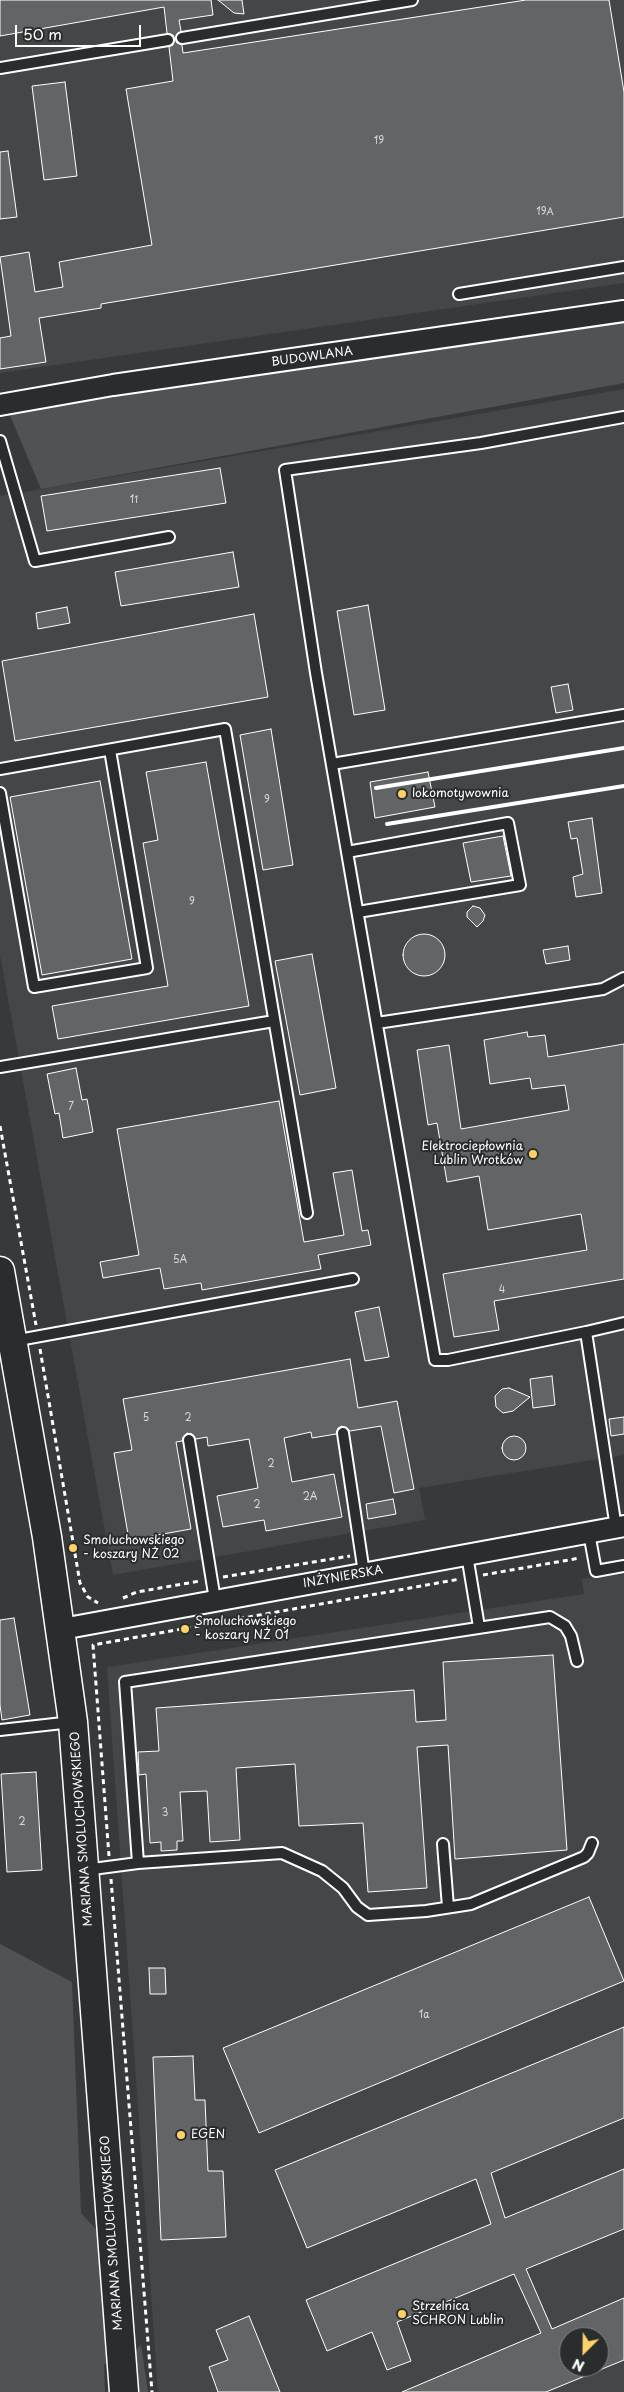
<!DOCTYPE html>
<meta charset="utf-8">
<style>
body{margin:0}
#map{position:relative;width:624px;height:2392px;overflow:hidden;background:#373a3b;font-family:"Playpen Sans",sans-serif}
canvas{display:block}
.north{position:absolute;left:559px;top:2327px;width:50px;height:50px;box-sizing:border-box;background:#2a2d2e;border:1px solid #7f8182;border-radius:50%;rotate:203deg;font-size:14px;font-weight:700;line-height:20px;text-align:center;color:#fff}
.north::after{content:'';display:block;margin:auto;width:18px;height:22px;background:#ffd166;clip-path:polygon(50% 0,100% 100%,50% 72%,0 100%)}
.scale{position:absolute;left:15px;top:25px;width:126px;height:22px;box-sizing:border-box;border:2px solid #fff;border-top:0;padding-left:6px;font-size:15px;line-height:18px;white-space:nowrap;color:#fff;-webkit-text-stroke:4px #2a2d2e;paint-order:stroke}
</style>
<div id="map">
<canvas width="624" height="2392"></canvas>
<div class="north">N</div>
<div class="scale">50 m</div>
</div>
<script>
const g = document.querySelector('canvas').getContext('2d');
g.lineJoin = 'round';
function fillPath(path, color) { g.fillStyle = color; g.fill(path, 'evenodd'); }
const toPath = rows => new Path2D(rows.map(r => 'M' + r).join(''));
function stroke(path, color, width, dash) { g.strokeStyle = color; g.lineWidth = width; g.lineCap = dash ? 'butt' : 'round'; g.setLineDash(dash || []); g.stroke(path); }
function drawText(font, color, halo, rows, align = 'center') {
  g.font = font + ' "Playpen Sans",sans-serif'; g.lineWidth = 4; g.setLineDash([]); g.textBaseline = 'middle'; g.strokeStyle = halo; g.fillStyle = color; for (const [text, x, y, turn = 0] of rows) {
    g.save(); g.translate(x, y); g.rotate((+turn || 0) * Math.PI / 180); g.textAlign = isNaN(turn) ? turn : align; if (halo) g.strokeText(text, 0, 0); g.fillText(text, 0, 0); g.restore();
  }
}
fillPath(toPath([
 [0,0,624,0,624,283,0,373],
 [624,389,624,1455,419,1488,425,1520,113,1575,0,955,0,496],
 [624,1572,624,2392,158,2392,107,1667,584,1594,582,1579],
 [569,2337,599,2337,599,2367,569,2367]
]), '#444748');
fillPath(toPath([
 [624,318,624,383,41,489,9,413],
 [0,1944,72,1982,81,2213,97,2230,108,2363,104,2364,105,2392,0,2392],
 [141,2345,148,2392,138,2392,134,2358,136,2350]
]), '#505354');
const building = toPath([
 [0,0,211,0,213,15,179,20,181,31,175,39,177,43,182,45,183,53,526,0,609,0,624,92,624,217,101,304,101,308,39,318,46,362,0,369,0,338,11,336,0,257,29,252,35,292,63,287,59,262,152,245,126,89,173,81,169,47,173,45,175,39,173,35,167,33,164,7,0,36,0,0],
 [218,0,242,0,244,14,234,13,218,0],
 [65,82,77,176,44,180,32,86,65,82],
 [8,151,17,217,0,219,0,152,8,151],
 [220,468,226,503,47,531,41,496,220,468],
 [233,552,239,587,121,606,115,572,233,552],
 [368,605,385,710,354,715,337,611,368,605],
 [67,607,70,623,38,629,36,613,67,607],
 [254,614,268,697,15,741,2,661,254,614],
 [568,684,573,710,556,713,551,687,568,684],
 [271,729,293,865,263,870,240,735,271,729],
 [206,762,249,1006,58,1039,52,1006,168,986,143,843,158,840,146,772,206,762],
 [428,772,435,807,375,818,370,782,428,772],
 [100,781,132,959,42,975,10,797,100,781],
 [592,818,602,893,576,897,573,877,583,874,577,838,571,839,568,822,592,818],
 [503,836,511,876,471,882,463,843,503,836],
 [473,906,480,908,485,915,483,921,477,927,467,917,467,912,473,906],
 '403 955a21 21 0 1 1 42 0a21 21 0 1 1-42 0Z',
 [568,946,570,960,546,964,543,950,568,946],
 [312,954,336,1088,300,1095,275,961,312,954],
 [527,1032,528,1037,545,1035,548,1057,624,1044,624,1279,494,1301,499,1330,454,1337,443,1274,587,1250,581,1214,488,1230,479,1176,447,1182,437,1123,428,1125,417,1050,449,1045,461,1129,569,1110,565,1085,532,1089,530,1078,490,1084,484,1040,527,1032],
 [76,1068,82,1100,87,1099,93,1132,63,1138,59,1113,55,1114,47,1074,76,1068],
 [279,1101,304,1242,344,1235,333,1173,352,1170,362,1231,368,1230,371,1245,318,1255,321,1269,202,1290,201,1283,164,1289,160,1268,103,1278,100,1262,139,1255,117,1129,279,1101],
 [379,1307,389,1357,365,1361,355,1312,379,1307],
 [350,1359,358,1408,397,1401,414,1489,394,1493,381,1426,350,1431,342,1426,338,1428,336,1434,312,1438,311,1432,284,1438,292,1482,334,1474,342,1517,266,1531,264,1520,223,1527,217,1496,258,1488,249,1439,208,1446,207,1437,196,1439,192,1434,187,1433,183,1437,182,1441,176,1442,191,1529,129,1540,114,1453,132,1450,123,1399,350,1359],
 [552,1376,555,1405,533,1408,530,1379,552,1376],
 [509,1388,530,1397,513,1411,503,1413,496,1407,495,1396,502,1389,509,1388],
 [624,1417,624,1434,611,1436,609,1419,624,1417],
 '502 1448a12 12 0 1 1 24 0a12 12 0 1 1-24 0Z',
 [393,1499,396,1514,368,1519,366,1504,393,1499],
 [14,1618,30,1715,2,1720,0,1705,0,1620,14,1618],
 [553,1655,567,1850,455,1859,448,1745,417,1747,427,1888,368,1892,363,1823,299,1826,295,1764,236,1768,240,1840,210,1842,207,1791,180,1792,183,1841,177,1841,177,1850,161,1851,161,1842,150,1843,146,1774,139,1775,138,1752,159,1751,156,1708,414,1690,416,1722,446,1720,443,1662,553,1655],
 [36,1772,42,1870,7,1872,1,1774,36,1772],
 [589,1897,624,1981,259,2133,223,2048,589,1897],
 [149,1968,165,1968,166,1994,150,1994,149,1968],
 [624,2027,624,2118,491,2173,505,2218,624,2169,624,2229,526,2269,552,2329,624,2298,624,2360,546,2392,402,2392,541,2333,514,2274,397,2322,411,2361,387,2370,372,2332,327,2351,306,2300,491,2224,476,2179,307,2248,275,2170,624,2027],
 [569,2337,599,2337,599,2367,569,2367,569,2337],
 [193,2056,195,2100,205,2100,208,2171,223,2171,226,2237,161,2240,153,2057,193,2056],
 [249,2316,280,2392,218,2392,209,2367,228,2360,216,2330,249,2316]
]);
fillPath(building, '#636465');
stroke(building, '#fff', 1);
const lane = toPath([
 [182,38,412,0],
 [0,68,168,40],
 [459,294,624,267],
 [0,441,35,561,169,537],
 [332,764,624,715],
 [0,769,225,729,307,1213],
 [0,793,34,987,147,968,110,750],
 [347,852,508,823,520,885,358,912],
 [377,1023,603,989,624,978],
 [0,1067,274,1021],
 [586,1332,624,1323],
 [13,1341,353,1279],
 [343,1433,364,1573],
 [189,1440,215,1600],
 [616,1528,586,1332,448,1360,435,1360,316,673,285,470,481,443,624,417],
 [589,1533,596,1571,624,1566],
 [467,1555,479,1627],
 [577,1661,571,1636,565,1626,550,1617,125,1682,138,1863,282,1853,322,1871,343,1888,357,1907,368,1915,426,1911,471,1904,584,1857,588,1853,592,1843],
 [0,1730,72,1722],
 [443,1844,448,1907],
 [85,1870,138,1863]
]);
const street = toPath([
 [0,405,113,385,624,311],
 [62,1629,624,1526]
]);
const secondary = toPath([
 [0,1271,47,1537,73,1722,124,2392]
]);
stroke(lane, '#fff', 14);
stroke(street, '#fff', 24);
stroke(secondary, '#fff', 31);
stroke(toPath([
 [0,1126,36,1325],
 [40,1349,80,1583,88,1597,98,1603],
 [483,1575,580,1558],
 [223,1577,350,1556],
 [123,1598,137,1592,200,1581],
 [109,1856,93,1645,460,1579],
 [111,1879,152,2392]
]), '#fff', 3, [5, 4]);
stroke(lane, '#2a2d2e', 10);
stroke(street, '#2a2d2e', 20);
stroke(secondary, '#2a2d2e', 28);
stroke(toPath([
 [376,788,624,748],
 [387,824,624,786]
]), '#fff', 4);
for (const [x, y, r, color] of [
 [402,794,5,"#ffd166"],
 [533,1154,5,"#ffd166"],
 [73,1548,5,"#ffd166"],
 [185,1629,5,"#ffd166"],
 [181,2135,5,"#ffd166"],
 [402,2314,5,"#ffd166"]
]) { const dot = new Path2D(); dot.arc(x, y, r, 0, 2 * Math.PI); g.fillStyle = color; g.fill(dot); stroke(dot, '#2a2d2e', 2); }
drawText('10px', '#d8d8d8', null, [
 ["19",379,141],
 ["19A",545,212],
 ["11",134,500],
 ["9",267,800],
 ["9",192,902],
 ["7",71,1107],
 ["5A",180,1260],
 ["4",502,1290],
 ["5",146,1418],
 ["2",188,1418],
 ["2",271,1464],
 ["2A",310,1497],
 ["2",257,1505],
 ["3",165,1813],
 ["2",22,1822],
 ["1a",424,2015]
]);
drawText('12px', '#fff', '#2a2d2e', [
 ["BUDOWLANA",312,357,-8],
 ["INŻYNIERSKA",343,1577,-10],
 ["MARIANA SMOLUCHOWSKIEGO",82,1829,-94],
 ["MARIANA SMOLUCHOWSKIEGO",112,2233,-94]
]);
drawText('12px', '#fff', '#2a2d2e', [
 ["lokomotywownia",412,794],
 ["Elektrociepłownia",523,1147,"right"],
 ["Lublin Wrotków",523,1161,"right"],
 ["Smoluchowskiego",83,1541],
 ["- koszary NŻ 02",83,1555],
 ["Smoluchowskiego",195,1622],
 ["- koszary NŻ 01",195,1636],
 ["EGEN",191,2135],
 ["Strzelnica",412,2307],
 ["SCHRON Lublin",412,2321]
], 'left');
</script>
